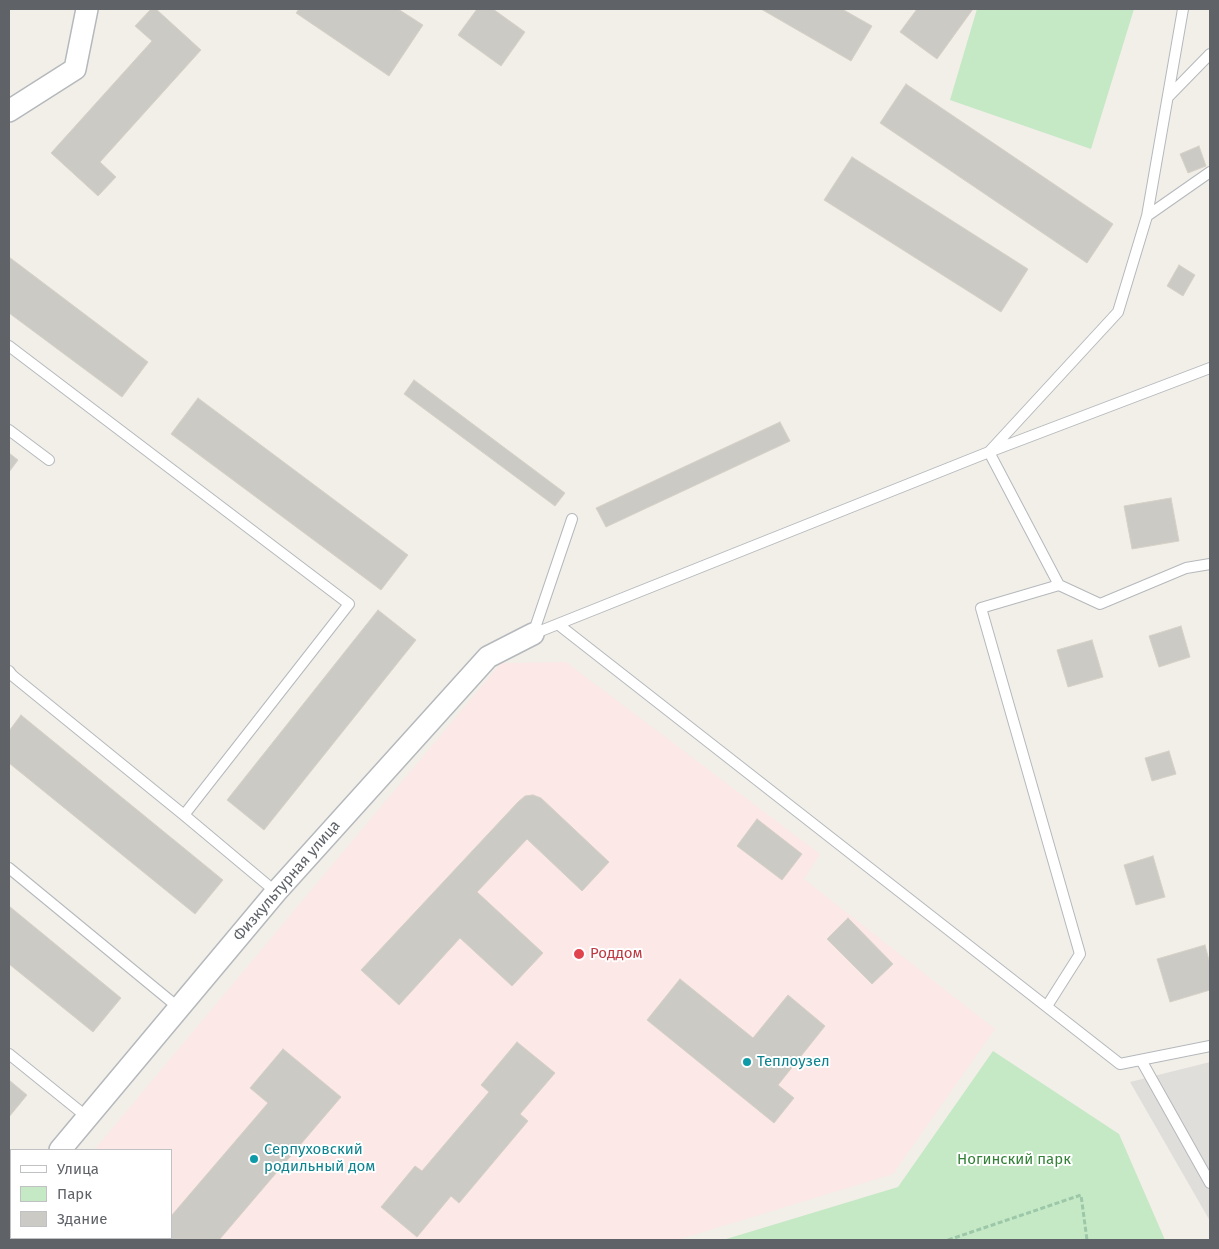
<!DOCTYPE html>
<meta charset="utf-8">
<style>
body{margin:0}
#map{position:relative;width:1219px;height:1249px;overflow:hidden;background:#f1efe8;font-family:"Fira Sans",sans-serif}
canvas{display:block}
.frame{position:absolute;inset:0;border:10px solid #5f6368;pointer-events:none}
.legend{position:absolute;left:10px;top:1149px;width:162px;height:90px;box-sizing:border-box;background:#fff;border:1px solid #bfc1c3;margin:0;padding:6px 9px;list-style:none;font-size:15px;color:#5f6368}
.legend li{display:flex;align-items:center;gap:10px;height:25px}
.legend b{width:25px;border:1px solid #bfc1c3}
</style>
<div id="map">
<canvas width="1219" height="1249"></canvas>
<div class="frame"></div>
<ul class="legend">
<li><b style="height:6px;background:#fff"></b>Улица</li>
<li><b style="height:14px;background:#c5e8c5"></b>Парк</li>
<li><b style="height:14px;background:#cccac5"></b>Здание</li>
</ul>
</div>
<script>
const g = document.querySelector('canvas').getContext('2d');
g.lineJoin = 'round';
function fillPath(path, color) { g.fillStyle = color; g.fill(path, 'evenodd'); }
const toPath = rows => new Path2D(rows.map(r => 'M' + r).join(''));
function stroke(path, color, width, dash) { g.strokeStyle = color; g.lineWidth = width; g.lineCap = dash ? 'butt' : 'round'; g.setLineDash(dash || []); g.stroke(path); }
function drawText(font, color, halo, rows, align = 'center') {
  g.font = font + ' "Fira Sans",sans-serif'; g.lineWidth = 4; g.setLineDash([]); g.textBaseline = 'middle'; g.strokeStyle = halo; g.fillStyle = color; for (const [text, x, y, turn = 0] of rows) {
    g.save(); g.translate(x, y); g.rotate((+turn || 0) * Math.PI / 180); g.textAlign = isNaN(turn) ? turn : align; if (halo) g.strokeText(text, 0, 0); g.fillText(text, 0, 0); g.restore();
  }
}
fillPath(toPath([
 [1210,1062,1210,1221,1130,1082]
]), '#e0deda');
fillPath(toPath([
 [566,662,820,854,804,879,995,1029,893,1174,677,1240,19,1240,21,1238,171,1238,171,1150,94,1150,501,663]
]), '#fce8e6');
fillPath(toPath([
 [977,9,1134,9,1091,149,950,100],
 [993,1051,1119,1134,1165,1240,723,1240,898,1187]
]), '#c5e8c5');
const building = toPath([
 [151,9,156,9,201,50,100,162,116,177,98,196,51,153,152,41,135,26,151,9],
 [299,9,398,9,423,25,389,76,296,13,299,9],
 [477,9,493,9,525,32,501,66,458,35,477,9],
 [761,9,842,9,872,26,851,61,761,9],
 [917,9,973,9,937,59,900,32,917,9],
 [906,84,1113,224,1087,263,880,123,906,84],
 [1199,146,1206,166,1188,173,1180,154,1199,146],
 [852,157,1028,269,1001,312,824,200,852,157],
 [9,257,148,362,122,397,9,313,9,257],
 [1179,265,1195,275,1183,296,1167,286,1179,265],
 [414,380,565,493,555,506,404,394,414,380],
 [198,398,408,555,381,590,171,434,198,398],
 [780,422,790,441,606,527,596,508,780,422],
 [9,453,18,460,9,472,9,453],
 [1171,498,1179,541,1132,549,1124,506,1171,498],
 [378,610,416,640,264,830,227,800,378,610],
 [1181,626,1190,657,1159,667,1149,636,1181,626],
 [1092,640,1103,677,1068,687,1057,650,1092,640],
 [21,715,223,880,195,914,9,763,9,731,21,715],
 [1169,751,1176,774,1152,781,1145,758,1169,751],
 [533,795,541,798,609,862,582,891,527,839,477,892,543,953,512,986,460,938,399,1005,361,970,518,802,525,796,533,795],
 [757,819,802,854,782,880,737,846,757,819],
 [1153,856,1165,897,1136,905,1124,865,1153,856],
 [9,906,121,998,93,1032,9,964,9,906],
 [848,918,893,964,872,984,827,939,848,918],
 [1205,945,1210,964,1210,990,1170,1002,1157,959,1205,945],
 [680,979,753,1038,788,995,825,1026,778,1085,794,1098,774,1123,647,1020,680,979],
 [517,1042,555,1073,520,1114,528,1121,459,1203,451,1196,417,1237,381,1207,415,1166,422,1171,489,1092,481,1085,517,1042],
 [283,1049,341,1097,219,1240,124,1240,126,1238,171,1238,171,1215,172,1215,268,1103,250,1088,283,1049],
 [9,1080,27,1095,9,1117,9,1080]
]);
fillPath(building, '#cccac5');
stroke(building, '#d6d1c6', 1);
const service = toPath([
 [1168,97,1210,54],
 [1147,216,1210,172],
 [9,346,349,604,184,815],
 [1210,368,989,452,1059,585,1100,604,1186,568,1210,564],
 [9,430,49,460],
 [559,625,1120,1064,1210,1046],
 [533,634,989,452,1118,312,1147,216,1183,9],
 [533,634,572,519],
 [9,671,13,676,184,815,276,892],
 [9,868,179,1008],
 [1047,1006,1080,954,981,608,1059,585],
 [9,1054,87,1117],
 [1141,1060,1210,1183]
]);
const minor = toPath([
 [9,111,75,69,87,9],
 [60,1150,276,892,488,657,533,634],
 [9,1211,11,1208]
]);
stroke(service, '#b5b8bc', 12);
stroke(minor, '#b5b8bc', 24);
stroke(toPath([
 [948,1240,1081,1195,1087,1240]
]), '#9cc7a9', 3, [5, 2.5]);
stroke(service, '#fff', 10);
stroke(minor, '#fff', 21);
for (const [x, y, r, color] of [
 [579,954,6,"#e0444e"],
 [747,1062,5,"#0f9aa8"],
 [254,1159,5,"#0f9aa8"]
]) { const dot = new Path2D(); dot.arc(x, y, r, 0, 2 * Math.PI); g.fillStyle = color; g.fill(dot); stroke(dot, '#fff', 2); }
drawText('15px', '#5f6368', '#fff', [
 ["Физкультурная улица",287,881,-49]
]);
drawText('15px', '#be3a42', '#fff', [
 ["Роддом",590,954]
], 'left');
drawText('15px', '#0d838f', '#fff', [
 ["Теплоузел",757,1062],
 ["Серпуховский",264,1150],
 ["родильный дом",264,1167]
], 'left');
drawText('15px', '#348238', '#fff', [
 ["Ногинский парк",1014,1160]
]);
</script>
